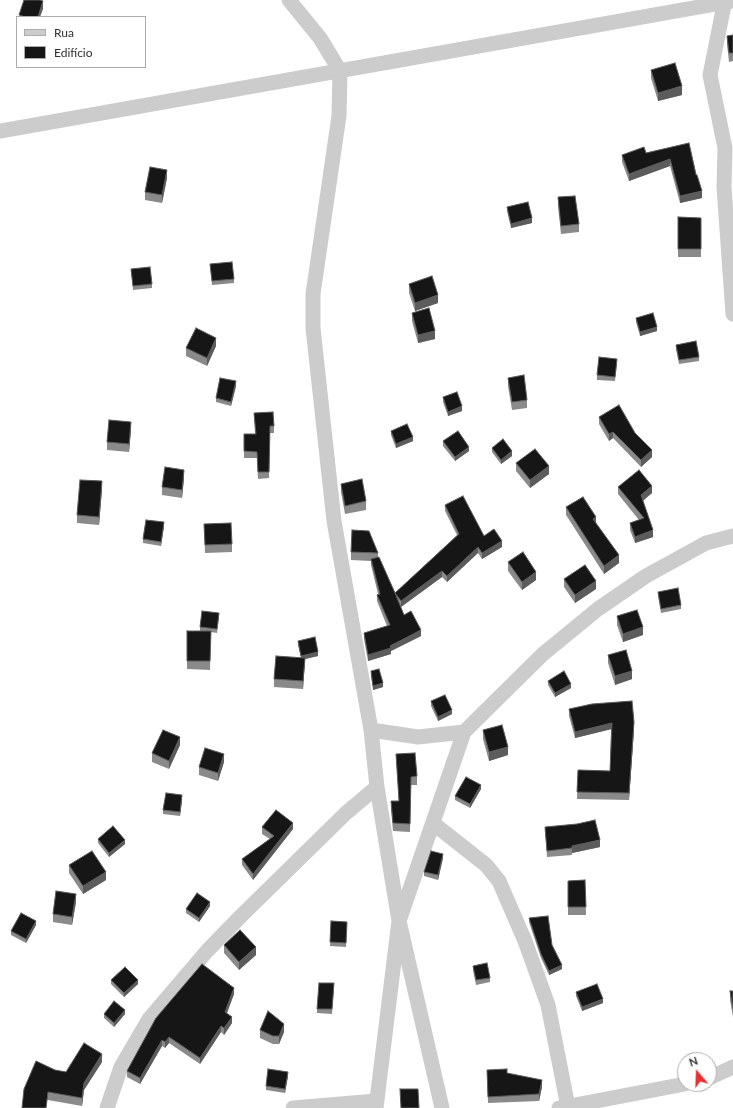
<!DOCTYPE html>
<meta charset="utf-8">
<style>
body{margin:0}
#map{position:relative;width:733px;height:1108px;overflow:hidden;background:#fff;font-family:Lato,sans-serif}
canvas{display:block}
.legend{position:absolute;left:16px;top:16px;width:130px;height:52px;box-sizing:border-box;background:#fff;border:1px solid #acacac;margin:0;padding:5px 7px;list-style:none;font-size:12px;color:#2f2f2f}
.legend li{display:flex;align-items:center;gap:8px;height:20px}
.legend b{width:20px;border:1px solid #acacac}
.north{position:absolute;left:677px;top:1052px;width:40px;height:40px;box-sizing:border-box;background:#fff;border:1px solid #acacac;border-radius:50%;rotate:341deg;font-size:11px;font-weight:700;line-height:16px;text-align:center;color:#2f2f2f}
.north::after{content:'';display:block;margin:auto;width:14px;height:18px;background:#e92e2d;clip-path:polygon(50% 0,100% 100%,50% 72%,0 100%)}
</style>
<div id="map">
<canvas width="733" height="1108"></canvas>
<ul class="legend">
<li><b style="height:5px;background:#ccc"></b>Rua</li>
<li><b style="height:11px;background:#161616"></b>Edifício</li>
</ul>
<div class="north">N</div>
</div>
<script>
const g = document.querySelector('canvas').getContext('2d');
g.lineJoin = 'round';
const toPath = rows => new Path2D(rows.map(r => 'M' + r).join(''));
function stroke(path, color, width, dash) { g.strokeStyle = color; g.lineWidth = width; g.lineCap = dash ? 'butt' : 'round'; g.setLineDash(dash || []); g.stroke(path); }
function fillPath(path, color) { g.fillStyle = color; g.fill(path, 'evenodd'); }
stroke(toPath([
 [289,0,320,38,340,71,339,116,313,294,313,328,334,521,371,730,377,787,399,921,442,1108],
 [725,0,710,75,725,148,724,187,733,314],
 [0,131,733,1],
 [371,730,418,737,464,732],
 [434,824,486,865,499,881,525,941,548,1005,568,1107],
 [709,1078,733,1067],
 [107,1108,121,1067,149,1019,207,951,241,916,346,813,377,787],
 [293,1108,376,1101],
 [376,1108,399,921,464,732,543,654,598,609,646,576,706,543,733,536],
 [559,1108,685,1084]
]), '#ccc', 15);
fillPath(toPath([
 [733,35,733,61,729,62,727,44,727,36],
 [651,70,682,95,658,101,651,78],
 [689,143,702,198,680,203,670,166,629,181,622,162,622,155,646,153],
 [167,178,162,203,145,200,145,192],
 [558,197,579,224,579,232,561,234,558,206],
 [507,207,532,223,511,228,507,211],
 [678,217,701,218,701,257,678,257],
 [210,264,234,279,234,283,212,285],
 [131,269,152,284,152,288,133,290],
 [409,284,438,303,415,311,409,293],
 [412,313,435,339,418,343,412,321],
 [636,318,657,331,640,336,636,322],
 [676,345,699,357,699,361,679,364,676,349],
 [216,346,207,366,186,356,186,348],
 [617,363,615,381,597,380,597,375],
 [508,378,527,400,527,408,512,410,508,386],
 [236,386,231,406,216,402,216,398],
 [443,397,462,411,448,416,443,402],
 [254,413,274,426,274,433,270,433,269,478,258,479,257,458,244,458,244,434,255,434],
 [599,417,652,457,641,467,613,438,609,441,599,424],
 [131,430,129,452,107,450,107,442],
 [391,431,413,441,396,448,391,435],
 [443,441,469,451,455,461,443,446],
 [492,448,512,456,501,464,492,452],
 [516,463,549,474,530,488,516,471],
 [184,478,182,498,162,495,162,487],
 [341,484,366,501,366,510,345,514,341,492],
 [618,487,652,493,643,501,653,537,635,543,630,530,630,523,639,520,618,494],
 [102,489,99,525,77,523,77,515],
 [445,505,484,536,502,547,482,559,478,553,447,582,442,577,401,607,404,615,421,636,391,651,391,654,368,661,364,639,364,633,387,626,377,601,377,595,378,594,371,565,371,561,351,560,351,552,378,553,378,557,395,593,457,535,445,511],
 [566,507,619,563,604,574,566,515],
 [204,524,232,544,232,552,205,553],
 [164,526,161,546,143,543,143,539],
 [508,562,536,580,522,590,508,571],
 [564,579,596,589,575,603,564,587],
 [658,592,681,605,681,609,661,613,658,596],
 [617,616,643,635,623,642,617,625],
 [219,617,217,633,211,632,210,670,187,669,187,631,200,631,200,627],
 [298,641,318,656,305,659,303,689,274,687,274,679,301,658,298,645],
 [608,655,632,679,615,685,608,663],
 [371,671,383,687,373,690,371,676],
 [548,681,571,688,555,697,548,685],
 [431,701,452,714,438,721,431,706],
 [569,709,634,729,629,800,577,799,578,770,610,771,611,729,575,738,569,716],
 [483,730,508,755,489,761,483,739],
 [180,745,169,769,152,762,152,753],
 [396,754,417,776,417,785,411,785,410,832,393,831,391,809,391,801,399,801],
 [224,762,218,781,199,775,199,767],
 [481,789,470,808,455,800,455,796],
 [182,800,180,816,163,814,163,810],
 [262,827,293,829,253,880,242,865,242,859,270,839,262,834],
 [545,827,600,847,572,853,572,855,547,857],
 [98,839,125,844,109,857,98,843],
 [443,858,438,880,424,876,424,872],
 [69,865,106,880,83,894,69,873],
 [585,880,586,915,568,915,568,881],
 [76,902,72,925,53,922,53,914],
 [210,906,199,922,186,913,186,909],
 [529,918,552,945,562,969,549,975,541,958,529,922],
 [331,921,347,922,346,947,330,946],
 [36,925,26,943,11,935,11,931],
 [224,945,256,955,239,970,224,953],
 [473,966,490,978,490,982,476,985,473,970],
 [111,980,138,984,124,997,111,984],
 [334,988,332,1014,317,1013,317,1009],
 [730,991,733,991,733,1017,730,1000],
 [576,992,603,1003,582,1011,576,996],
 [234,994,227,1013,232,1023,224,1035,221,1032,200,1064,169,1043,165,1048,162,1046,140,1084,127,1077,127,1071,156,1018],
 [104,1014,125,1014,114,1027,104,1018],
 [260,1030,284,1032,279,1044,273,1044,260,1038],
 [102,1062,84,1090,82,1106,48,1100,22,1108,55,1070,66,1072],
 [487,1070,507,1073,542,1087,539,1101,488,1103],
 [288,1076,285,1093,266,1090,266,1086]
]), '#8a8a8a');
fillPath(toPath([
 [43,1,43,9,40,17,38,17],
 [682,86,682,95,658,101,658,93],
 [670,159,670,166,629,181,629,174],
 [167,170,167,178,162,203,162,195],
 [702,191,702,198,680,203,680,196],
 [532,218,532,223,511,228,511,224],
 [438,295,438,303,415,311,415,303],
 [657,327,657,331,640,336,640,332],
 [435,331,435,339,418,343,418,335],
 [216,338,216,346,207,366,207,358],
 [236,381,236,386,231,406,231,402],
 [462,406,462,411,448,416,448,412],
 [131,422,131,430,129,452,129,444],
 [613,432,613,438,609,441,609,434],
 [413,437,413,441,396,448,396,444],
 [469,447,469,451,455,461,455,457],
 [652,450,652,457,641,467,641,460],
 [512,451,512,456,501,464,501,460],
 [549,466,549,474,530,488,530,480],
 [184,470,184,478,182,498,182,490],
 [102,481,102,489,99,525,99,517],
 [652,486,652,493,641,502,641,495],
 [596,517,596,525,593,519],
 [164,522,164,526,161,546,161,542],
 [653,530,653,537,635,543,635,537],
 [502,541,502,547,482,559,482,553],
 [478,547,478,553,447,582,447,576],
 [619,555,619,563,604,574,604,566],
 [442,571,442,577,401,607,401,601],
 [536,572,536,580,522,590,522,582],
 [596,581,596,589,575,603,575,595],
 [643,627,643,635,623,642,623,634],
 [421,630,421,636,391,651,391,654,368,661,368,655,390,646],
 [318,652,318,656,305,659,303,689,301,656],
 [632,671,632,679,615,685,615,676],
 [383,683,383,687,373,690,373,686],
 [571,684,571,688,555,697,555,693],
 [452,710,452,714,438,721,438,717],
 [634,722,634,729,629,800,629,793],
 [612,723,612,729,575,738,575,732],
 [180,737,180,745,169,769,169,761],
 [508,747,508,755,489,761,489,752],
 [224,754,224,762,218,781,218,773],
 [481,785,481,789,470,808,470,804],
 [182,795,182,800,180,816,180,812],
 [293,823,293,829,253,880,253,874],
 [125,840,125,844,109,857,109,853],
 [600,840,600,847,572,853,572,846],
 [443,854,443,858,438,880,438,875],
 [106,872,106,880,83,894,83,886],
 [76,894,76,902,72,925,72,917],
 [210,902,210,906,199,922,199,918],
 [36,921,36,925,26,943,26,939],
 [256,947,256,955,239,970,239,962],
 [562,965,562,969,549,975,549,971],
 [138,980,138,984,124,997,124,993],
 [234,988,234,994,225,1018,225,1012],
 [603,999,603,1003,582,1011,582,1007],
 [125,1010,125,1014,114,1027,114,1023],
 [232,1017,232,1023,224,1035,224,1028],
 [284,1024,284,1032,279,1044,279,1036],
 [221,1026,221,1032,200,1064,200,1058],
 [169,1037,169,1043,165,1048,165,1042],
 [162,1040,162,1046,140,1084,140,1078],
 [102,1054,102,1062,84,1090,82,1106,82,1098,84,1083],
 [288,1072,288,1076,285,1093,285,1089],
 [542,1080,542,1087,539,1101,539,1094]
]), '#5c5c5c');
const building = toPath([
 [24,0,40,0,43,1,38,17,25,17,19,15,24,0],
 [733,35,733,53,729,53,727,36,733,35],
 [675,63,682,86,658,93,651,70,675,63],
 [689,143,696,175,697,175,702,191,680,196,670,159,629,174,622,155,644,147,646,153,689,143],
 [150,167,167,170,162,195,145,192,150,167],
 [575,196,579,224,561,226,558,197,575,196],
 [528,202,532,218,511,224,507,207,528,202],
 [678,217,701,218,701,249,678,249,678,217],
 [232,262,234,279,212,281,210,264,232,262],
 [150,267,152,284,133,286,131,269,150,267],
 [432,276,438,295,415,303,409,284,432,276],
 [429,308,435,331,418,335,412,313,429,308],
 [653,313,657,327,640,332,636,318,653,313],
 [196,328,216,338,207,358,186,348,196,328],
 [696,341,699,357,679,360,676,345,696,341],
 [599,357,617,359,615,377,597,375,599,357],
 [524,375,527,400,512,402,508,378,524,375],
 [220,378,236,381,231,402,216,398,220,378],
 [457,392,462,406,448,412,443,397,457,392],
 [619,405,635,433,652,450,641,460,613,432,609,434,599,417,619,405],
 [273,412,274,426,270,426,269,472,258,472,257,452,244,451,244,434,256,434,254,413,273,412],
 [109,420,131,422,129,444,107,442,109,420],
 [407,424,413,437,396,444,391,431,407,424],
 [458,431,469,447,455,457,443,441,458,431],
 [503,439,512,451,501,460,492,448,503,439],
 [535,449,549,466,530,480,516,463,535,449],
 [165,467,184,470,182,490,162,487,165,467],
 [639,470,652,486,641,495,653,530,635,537,630,523,644,518,618,487,639,470],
 [362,479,366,501,345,506,341,484,362,479],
 [80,480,102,481,99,517,77,515,80,480],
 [463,496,484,536,494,529,502,541,482,553,478,547,447,576,442,571,401,601,395,593,404,615,411,611,421,630,390,646,391,648,368,655,364,633,390,625,377,595,380,594,371,559,379,557,395,593,459,534,445,505,463,496],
 [583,497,596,517,593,519,619,555,604,566,566,507,583,497],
 [146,520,164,522,161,542,143,539,146,520],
 [231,523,232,544,205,545,204,524,231,523],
 [352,530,369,531,378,553,351,552,352,530],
 [523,552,536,572,522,582,508,562,523,552],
 [585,565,596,581,575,595,564,579,585,565],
 [678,588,681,605,661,609,658,592,678,588],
 [637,610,643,627,623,634,617,616,637,610],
 [202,611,219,613,217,629,200,627,202,611],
 [187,631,211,631,210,661,187,661,187,631],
 [315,637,318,652,301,656,298,641,315,637],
 [626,650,632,671,615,676,608,655,626,650],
 [276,656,305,658,303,681,274,679,276,656],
 [379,669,383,683,373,686,371,671,379,669],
 [564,671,571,684,555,693,548,681,564,671],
 [445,695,452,710,438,717,431,701,445,695],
 [632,701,634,722,629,793,577,792,578,770,610,771,612,723,575,732,569,709,592,704,632,701],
 [502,725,508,747,489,752,483,730,502,725],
 [163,730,180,737,169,761,152,753,163,730],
 [205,748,224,754,218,773,199,767,205,748],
 [415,753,417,776,411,777,410,824,393,823,391,801,399,801,396,754,415,753],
 [466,777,481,785,470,804,455,796,466,777],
 [166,793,182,795,180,812,163,810,166,793],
 [276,810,293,823,253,874,242,859,274,836,262,827,276,810],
 [595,820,600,840,572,846,572,848,547,851,545,827,577,824,595,820],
 [113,826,125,840,109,853,98,839,113,826],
 [92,851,106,872,83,886,69,865,92,851],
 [431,851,443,854,438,875,424,872,431,851],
 [585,880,586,907,568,907,568,881,585,880],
 [56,891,76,894,72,917,53,914,56,891],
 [197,893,210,902,199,918,186,909,197,893],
 [21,913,36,921,26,939,11,931,21,913],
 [548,916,552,945,562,965,549,971,541,954,529,918,548,916],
 [331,921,347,922,346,943,330,942,331,921],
 [240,930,256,947,239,962,224,945,240,930],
 [487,963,490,978,476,980,473,966,487,963],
 [202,964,234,988,225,1012,232,1017,224,1028,221,1026,200,1058,169,1037,165,1042,162,1040,140,1078,127,1071,156,1018,202,964],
 [125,967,138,980,124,993,111,980,125,967],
 [319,983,334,983,332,1009,317,1009,319,983],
 [597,984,603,999,582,1007,576,992,597,984],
 [730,991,733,991,733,1009,730,991],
 [114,1001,125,1010,114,1023,104,1014,114,1001],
 [268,1011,284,1024,279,1036,273,1036,260,1030,268,1011],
 [84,1043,102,1054,84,1083,82,1098,48,1092,46,1108,22,1108,24,1089,36,1061,55,1070,66,1072,84,1043],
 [268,1069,288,1072,285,1089,266,1086,268,1069],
 [507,1069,507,1073,542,1080,539,1094,488,1097,487,1070,507,1069],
 [400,1089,418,1089,419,1108,401,1108,400,1089]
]);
fillPath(building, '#161616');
stroke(building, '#5c5c5c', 1);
</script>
